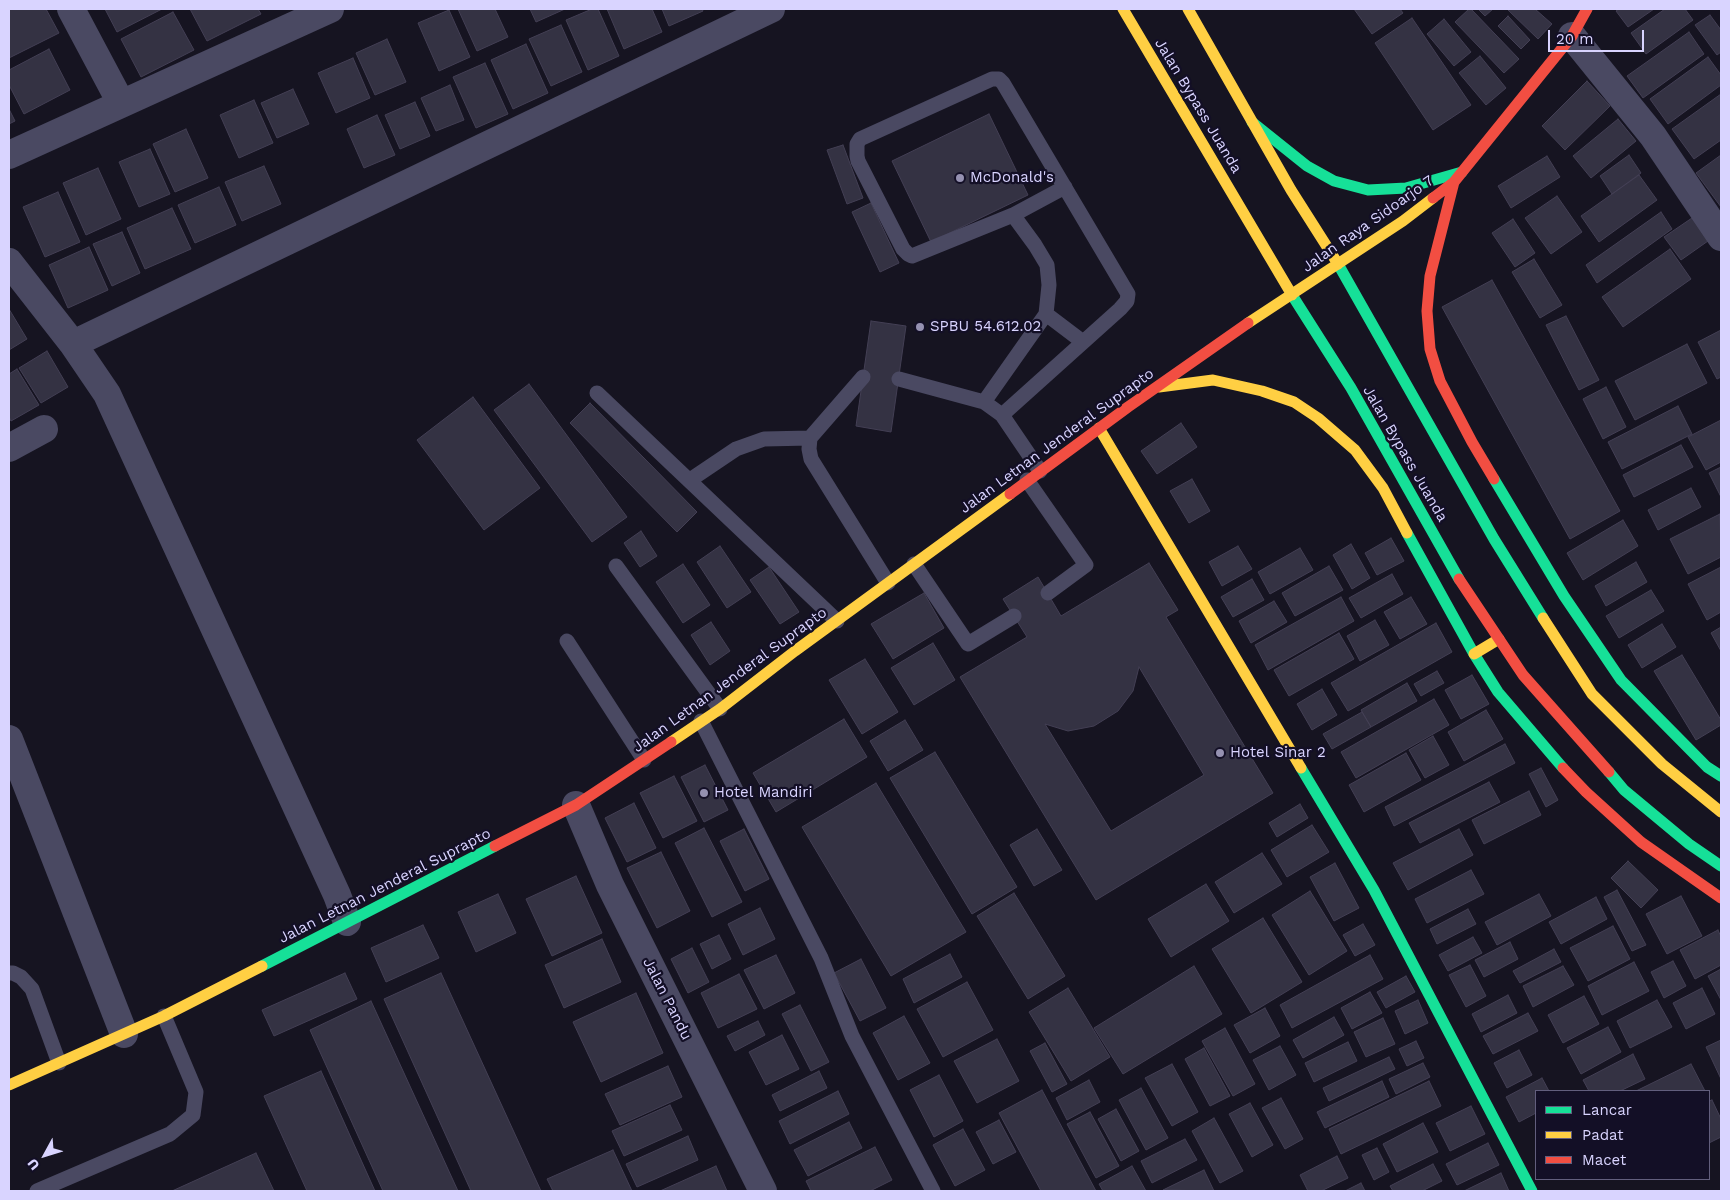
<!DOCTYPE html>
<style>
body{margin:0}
#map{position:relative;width:1730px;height:1200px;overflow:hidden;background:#161421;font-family:"Work Sans",sans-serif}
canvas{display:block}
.frame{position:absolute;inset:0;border:10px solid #d9d4ff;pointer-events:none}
.legend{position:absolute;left:1535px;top:1090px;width:175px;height:90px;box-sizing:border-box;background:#130f26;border:1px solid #625e7d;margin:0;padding:6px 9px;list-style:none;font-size:15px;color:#d9d4ff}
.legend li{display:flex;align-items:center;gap:10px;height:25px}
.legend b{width:25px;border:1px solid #625e7d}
.north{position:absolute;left:20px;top:1130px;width:50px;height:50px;-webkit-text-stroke:4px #130f26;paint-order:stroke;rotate:231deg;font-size:14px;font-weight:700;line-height:20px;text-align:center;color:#d9d4ff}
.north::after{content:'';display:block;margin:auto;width:18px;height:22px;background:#d9d4ff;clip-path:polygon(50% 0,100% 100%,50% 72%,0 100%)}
.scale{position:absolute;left:1548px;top:30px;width:96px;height:22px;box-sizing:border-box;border:2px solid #d9d4ff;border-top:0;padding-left:6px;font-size:15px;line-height:18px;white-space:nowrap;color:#d9d4ff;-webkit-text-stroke:4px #130f26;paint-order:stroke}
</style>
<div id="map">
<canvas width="1730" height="1200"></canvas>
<div class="frame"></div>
<ul class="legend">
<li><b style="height:6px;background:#16e098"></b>Lancar</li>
<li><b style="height:6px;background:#ffcf43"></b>Padat</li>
<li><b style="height:6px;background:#f24e42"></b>Macet</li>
</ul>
<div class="north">U</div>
<div class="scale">20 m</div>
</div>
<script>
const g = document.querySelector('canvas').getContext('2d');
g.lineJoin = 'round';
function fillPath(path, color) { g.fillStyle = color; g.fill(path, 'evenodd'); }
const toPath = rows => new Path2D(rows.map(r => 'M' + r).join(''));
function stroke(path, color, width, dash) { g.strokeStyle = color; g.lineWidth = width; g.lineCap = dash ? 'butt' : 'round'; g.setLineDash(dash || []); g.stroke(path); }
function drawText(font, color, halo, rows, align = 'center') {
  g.font = font + ' "Work Sans",sans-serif'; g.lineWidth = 4.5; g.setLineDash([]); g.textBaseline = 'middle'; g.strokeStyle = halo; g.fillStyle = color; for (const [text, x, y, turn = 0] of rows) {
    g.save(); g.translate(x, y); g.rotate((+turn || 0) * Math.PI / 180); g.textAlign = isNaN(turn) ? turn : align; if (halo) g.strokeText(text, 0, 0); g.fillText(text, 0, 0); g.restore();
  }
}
const building = toPath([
 [9,9,46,9,59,33,9,58,9,9],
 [105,9,162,9,117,32,105,9],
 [190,9,258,9,261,14,207,41,190,9],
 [458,9,495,9,508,37,477,51,458,9],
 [530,9,565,9,536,22,530,9],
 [592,9,598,9,619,56,588,70,566,20,592,9],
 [607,9,652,9,662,32,624,49,607,9],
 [662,9,702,9,703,11,669,26,662,9],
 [1354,9,1400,9,1403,13,1372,34,1354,9],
 [1469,9,1471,9,1519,59,1504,73,1455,22,1469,9],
 [1478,9,1493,9,1485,16,1478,9],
 [1507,9,1535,9,1552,24,1538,39,1507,9],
 [1619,9,1654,9,1628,27,1616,11,1619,9],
 [1665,9,1685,9,1693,20,1646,54,1631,33,1665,9],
 [449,10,470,57,439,71,418,23,449,10],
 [173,12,194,50,141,77,121,39,173,12],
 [1710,15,1721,30,1721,52,1717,55,1695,25,1710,15],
 [1508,16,1530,40,1521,49,1498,26,1508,16],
 [1412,18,1471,105,1433,130,1375,43,1412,18],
 [1444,19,1471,52,1454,66,1427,34,1444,19],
 [561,25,582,72,551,86,529,39,561,25],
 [1689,32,1704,54,1643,98,1627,76,1689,32],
 [387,39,406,82,375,95,356,53,387,39],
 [526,44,548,93,513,109,491,60,526,44],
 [49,49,70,90,24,114,9,85,9,70,49,49],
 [1480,56,1506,88,1486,105,1459,73,1480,56],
 [1708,57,1721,75,1721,85,1668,124,1650,99,1708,57],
 [353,58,370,98,336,113,318,73,353,58],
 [485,63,508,114,476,128,453,77,485,63],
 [1587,81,1610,106,1565,150,1542,126,1587,81],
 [450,85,464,120,436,131,421,98,450,85],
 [293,89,309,124,277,138,261,103,293,89],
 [1721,94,1721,140,1694,159,1672,129,1721,94],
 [254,100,273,143,239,158,220,115,254,100],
 [415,102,430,136,400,149,385,115,415,102],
 [9,109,15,121,9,124,9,109],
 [989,114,1028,195,931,242,892,161,989,114],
 [377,115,395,155,364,168,347,129,377,115],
 [1618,119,1636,141,1591,178,1573,156,1618,119],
 [186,129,208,178,175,192,153,144,186,129],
 [843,145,863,198,847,204,827,150,843,145],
 [150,149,170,194,139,207,119,162,150,149],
 [1629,155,1641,173,1612,194,1600,176,1629,155],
 [1721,155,1721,207,1696,173,1721,155],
 [1547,156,1560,177,1511,208,1498,186,1547,156],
 [264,166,281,204,242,221,225,182,264,166],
 [98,168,121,219,86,235,63,183,98,168],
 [1639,175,1657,200,1599,242,1581,216,1639,175],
 [219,187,236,225,195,243,178,205,219,187],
 [58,192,80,242,45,257,23,207,58,192],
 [1557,196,1582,232,1551,254,1525,218,1557,196],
 [871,203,899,263,880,272,852,212,871,203],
 [172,208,191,249,145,269,127,228,172,208],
 [1661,212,1672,229,1597,283,1586,265,1661,212],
 [1692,218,1708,241,1681,260,1664,237,1692,218],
 [1513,219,1535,253,1515,267,1492,233,1513,219],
 [122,232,140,273,112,286,93,244,122,232],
 [89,247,108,290,68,308,49,265,89,247],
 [1670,249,1691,279,1623,327,1602,297,1670,249],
 [1534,259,1562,305,1540,318,1512,272,1534,259],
 [1492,280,1620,511,1570,539,1442,307,1492,280],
 [9,309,27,339,9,350,9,309],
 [1566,316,1599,380,1579,390,1546,325,1566,316],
 [871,321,906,326,891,432,856,426,871,321],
 [1721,330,1721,377,1717,379,1698,342,1721,330],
 [1687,344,1707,383,1635,420,1615,381,1687,344],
 [47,351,68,387,41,403,19,368,47,351],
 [17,369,39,405,11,421,9,417,9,374,17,369],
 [529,384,627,517,592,542,494,410,529,384],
 [1606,387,1626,427,1603,439,1583,399,1606,387],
 [473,397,540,488,484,530,417,440,473,397],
 [590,403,697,512,677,532,570,423,590,403],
 [1678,406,1692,434,1622,469,1608,442,1678,406],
 [1721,420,1721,462,1706,470,1688,437,1721,420],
 [1181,423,1197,447,1157,474,1141,451,1181,423],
 [1681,445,1693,467,1634,497,1623,475,1681,445],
 [1721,467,1721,497,1709,473,1721,467],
 [1192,479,1210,511,1189,523,1170,491,1192,479],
 [1691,488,1701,507,1658,530,1648,510,1691,488],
 [1720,514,1721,557,1688,574,1670,539,1720,514],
 [1623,520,1638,546,1583,580,1567,553,1623,520],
 [641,531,657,556,640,567,624,543,641,531],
 [1391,538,1404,561,1377,575,1365,553,1391,538],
 [1351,544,1370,578,1352,589,1333,555,1351,544],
 [720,546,751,592,727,608,697,562,720,546],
 [1238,546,1252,569,1222,586,1209,562,1238,546],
 [1300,548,1313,570,1270,594,1258,572,1300,548],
 [1636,562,1647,582,1606,606,1595,586,1636,562],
 [1149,563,1178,610,1166,617,1273,793,1096,900,960,677,1027,637,1003,599,1038,577,1061,616,1149,563],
 [1139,667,1204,775,1111,831,1045,724,1068,731,1094,726,1118,711,1133,691,1139,667],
 [683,564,710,605,683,623,656,582,683,564],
 [1329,566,1343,590,1295,616,1282,593,1329,566],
 [769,567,799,612,780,624,750,580,769,567],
 [1721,567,1721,612,1707,620,1688,584,1721,567],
 [1392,574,1403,594,1361,618,1349,598,1392,574],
 [1252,579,1264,600,1233,617,1221,597,1252,579],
 [1651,590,1664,611,1619,638,1606,616,1651,590],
 [924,593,944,628,893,659,871,624,924,593],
 [1341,597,1354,621,1268,670,1255,645,1341,597],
 [1411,597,1427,624,1400,639,1384,612,1411,597],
 [1274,601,1287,622,1251,643,1239,621,1274,601],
 [1375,620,1389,645,1360,661,1347,636,1375,620],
 [711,622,730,651,710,665,691,635,711,622],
 [1436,623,1452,652,1348,711,1331,683,1436,623],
 [1662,624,1676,647,1642,668,1628,645,1662,624],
 [1721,627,1721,651,1711,633,1721,627],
 [1339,633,1354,659,1289,696,1274,670,1339,633],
 [933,643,955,680,914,705,891,668,933,643],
 [1682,655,1721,720,1721,725,1696,740,1654,671,1682,655],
 [865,659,898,712,862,734,829,680,865,659],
 [1437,671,1444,683,1421,696,1414,684,1437,671],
 [1472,675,1489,704,1461,719,1445,690,1472,675],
 [1407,683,1417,701,1371,727,1361,710,1407,683],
 [1322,689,1337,715,1312,730,1297,704,1322,689],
 [1434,699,1449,725,1356,778,1341,752,1434,699],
 [1486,710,1503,739,1464,761,1448,732,1486,710],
 [1362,712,1371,727,1332,749,1323,734,1362,712],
 [844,719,867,757,776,812,753,773,844,719],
 [905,720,923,750,888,771,870,741,905,720],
 [1433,736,1449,765,1425,778,1409,750,1433,736],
 [1505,744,1515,763,1394,826,1385,807,1505,744],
 [935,752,1017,887,972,914,890,778,935,752],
 [1406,753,1421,780,1364,812,1349,785,1406,753],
 [705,765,728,810,704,822,681,777,705,765],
 [1541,768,1558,800,1546,807,1529,774,1541,768],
 [674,776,697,821,663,838,640,793,674,776],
 [1489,782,1500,802,1420,843,1409,823,1489,782],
 [876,783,966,932,891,976,802,827,876,783],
 [1529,791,1541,815,1484,844,1472,820,1529,791],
 [634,803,656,848,627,862,605,818,634,803],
 [1300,804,1308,818,1277,837,1269,823,1300,804],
 [1312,825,1329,852,1287,877,1271,850,1312,825],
 [704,828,742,902,712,917,675,843,704,828],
 [744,829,769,879,745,891,720,841,744,829],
 [1037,829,1062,870,1034,886,1010,845,1037,829],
 [1459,829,1473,855,1408,890,1393,863,1459,829],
 [661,852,690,911,657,928,627,868,661,852],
 [1262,853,1282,884,1234,913,1215,882,1262,853],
 [1628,861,1658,890,1641,908,1611,878,1628,861],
 [1335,863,1359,908,1334,921,1310,877,1335,863],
 [1471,870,1484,894,1427,923,1415,899,1471,870],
 [576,876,602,933,552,956,526,899,576,876],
 [1206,884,1229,921,1171,957,1148,919,1206,884],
 [1617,890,1646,945,1632,951,1604,897,1617,890],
 [1310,891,1347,951,1309,975,1272,915,1310,891],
 [1014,893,1065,976,1028,999,977,916,1014,893],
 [498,894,516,933,476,952,458,912,498,894],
 [1539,894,1551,916,1497,945,1485,922,1539,894],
 [1681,896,1702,936,1667,954,1646,914,1681,896],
 [1596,897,1607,919,1561,944,1549,922,1596,897],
 [760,908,775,939,743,955,728,924,760,908],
 [1468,909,1476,924,1437,944,1430,929,1468,909],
 [1263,918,1302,982,1251,1013,1212,949,1263,918],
 [1363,924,1375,945,1355,956,1343,935,1363,924],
 [423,925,439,958,386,982,371,948,423,925],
 [1613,926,1630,959,1588,981,1570,948,1613,926],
 [1718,930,1721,937,1721,965,1695,979,1680,950,1718,930],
 [719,935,731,959,712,969,700,944,719,935],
 [1473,937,1482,953,1448,971,1439,955,1473,937],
 [602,939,621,982,564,1008,545,965,602,939],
 [1510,942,1518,959,1484,977,1475,960,1510,942],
 [692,948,709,982,688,993,671,959,692,948],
 [1554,949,1561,962,1520,983,1513,971,1554,949],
 [950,954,962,977,914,1003,903,979,950,954],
 [776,955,795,993,764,1009,744,970,776,955],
 [1370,955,1383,979,1292,1028,1280,1005,1370,955],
 [861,959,886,1008,860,1021,834,973,861,959],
 [1673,961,1686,986,1664,998,1651,972,1673,961],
 [1634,962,1649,991,1602,1015,1588,986,1634,962],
 [1470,965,1486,996,1466,1007,1449,975,1470,965],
 [1194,966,1222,1014,1123,1074,1094,1028,1194,966],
 [1563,966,1574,985,1533,1007,1523,986,1563,966],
 [1721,969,1721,1000,1708,976,1721,969],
 [345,973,357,999,274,1036,262,1010,345,973],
 [441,973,541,1191,471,1191,384,999,441,973],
 [739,974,757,1009,718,1028,701,993,739,974],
 [1406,976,1415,992,1386,1008,1377,992,1406,976],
 [967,982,993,1030,943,1057,917,1009,967,982],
 [1068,988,1110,1057,1071,1081,1029,1012,1068,988],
 [1702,988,1715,1014,1686,1029,1673,1003,1702,988],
 [1370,992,1382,1013,1352,1029,1341,1008,1370,992],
 [636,993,663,1053,601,1082,573,1022,636,993],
 [1508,995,1517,1013,1481,1032,1472,1014,1508,995],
 [1584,996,1599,1024,1563,1043,1548,1015,1584,996],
 [1418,1000,1428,1023,1405,1034,1395,1011,1418,1000],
 [1657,1000,1672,1027,1630,1048,1617,1021,1657,1000],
 [371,1001,458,1191,383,1191,310,1030,371,1001],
 [800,1005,829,1062,811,1071,782,1014,800,1005],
 [1265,1008,1280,1036,1250,1053,1234,1025,1265,1008],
 [1528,1013,1538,1031,1493,1054,1483,1036,1528,1013],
 [904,1016,930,1063,898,1080,873,1033,904,1016],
 [1334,1017,1344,1035,1303,1058,1293,1040,1334,1017],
 [1383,1018,1395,1044,1366,1057,1354,1032,1383,1018],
 [758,1021,765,1035,735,1051,727,1036,758,1021],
 [1608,1027,1621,1052,1581,1074,1567,1048,1608,1027],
 [1225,1028,1255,1084,1233,1096,1202,1041,1225,1028],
 [782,1035,799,1069,766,1085,749,1052,782,1035],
 [997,1039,1019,1081,977,1103,954,1061,997,1039],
 [1721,1040,1721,1079,1706,1047,1721,1040],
 [1416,1041,1424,1058,1407,1066,1399,1049,1416,1041],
 [1348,1042,1357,1061,1314,1082,1305,1063,1348,1042],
 [1045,1043,1067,1084,1052,1092,1030,1051,1045,1043],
 [1280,1046,1296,1075,1269,1090,1253,1060,1280,1046],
 [1204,1048,1230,1096,1210,1106,1185,1059,1204,1048],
 [1519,1050,1532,1075,1507,1088,1494,1063,1519,1050],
 [1633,1054,1645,1079,1620,1091,1589,1091,1583,1080,1633,1054],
 [1389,1057,1395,1069,1329,1101,1323,1088,1389,1057],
 [1423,1063,1430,1077,1396,1094,1389,1079,1423,1063],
 [1172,1064,1198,1112,1172,1126,1145,1078,1172,1064],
 [1691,1064,1705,1091,1636,1091,1691,1064],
 [668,1066,682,1097,620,1125,605,1094,668,1066],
 [321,1071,375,1191,307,1191,264,1096,321,1071],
 [819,1071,827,1088,780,1111,772,1095,819,1071],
 [939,1075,963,1121,934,1137,910,1090,939,1075],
 [1542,1078,1549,1091,1536,1091,1536,1113,1519,1122,1506,1097,1542,1078],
 [1089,1080,1100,1102,1067,1120,1056,1098,1089,1080],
 [1382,1081,1389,1097,1325,1128,1317,1112,1382,1081],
 [1429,1081,1441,1106,1341,1154,1329,1129,1429,1081],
 [1141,1088,1168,1138,1146,1150,1119,1100,1141,1088],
 [1042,1090,1096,1191,1041,1191,999,1113,1042,1090],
 [838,1091,849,1114,790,1144,779,1121,838,1091],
 [1281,1098,1303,1139,1285,1149,1262,1108,1281,1098],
 [1712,1100,1721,1119,1721,1137,1709,1143,1709,1101,1712,1100],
 [1250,1103,1273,1145,1252,1157,1229,1114,1250,1103],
 [670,1105,682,1130,624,1156,612,1131,670,1105],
 [1471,1106,1485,1134,1450,1151,1436,1123,1471,1106],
 [1116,1109,1139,1151,1121,1161,1098,1119,1116,1109],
 [1090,1112,1119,1166,1096,1178,1067,1124,1090,1112],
 [1214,1118,1243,1171,1220,1183,1192,1131,1214,1118],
 [999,1120,1016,1152,993,1164,976,1132,999,1120],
 [849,1122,862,1148,808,1176,794,1150,849,1122],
 [1423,1123,1438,1152,1397,1172,1383,1144,1423,1123],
 [963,1129,985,1170,955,1186,933,1145,963,1129],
 [688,1136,698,1160,637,1187,626,1164,688,1136],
 [1185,1139,1197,1160,1152,1183,1141,1161,1185,1139],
 [1488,1143,1499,1165,1457,1185,1446,1164,1488,1143],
 [875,1147,892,1180,870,1191,811,1191,806,1181,875,1147],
 [1377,1148,1389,1172,1374,1180,1362,1155,1377,1148],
 [613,1150,632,1191,553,1191,547,1179,613,1150],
 [256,1153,274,1191,172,1191,256,1153],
 [1337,1156,1348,1178,1321,1191,1308,1191,1300,1175,1337,1156],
 [1433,1164,1442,1181,1422,1191,1393,1191,1390,1186,1433,1164],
 [716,1166,727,1191,660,1191,716,1166],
 [1132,1166,1146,1191,1103,1191,1099,1184,1132,1166],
 [1204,1170,1214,1191,1163,1190,1204,1170],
 [1501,1173,1509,1191,1464,1191,1501,1173],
 [1361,1183,1365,1191,1345,1191,1361,1183]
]);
fillPath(building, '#343243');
stroke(building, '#433f54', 1);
stroke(toPath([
 [1013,215,1065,187],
 [1046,314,1083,342],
 [863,377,810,438,809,449,811,459,888,583],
 [899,379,984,402,1002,415,1040,471],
 [597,393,837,621],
 [984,402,1046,314,1049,285,1047,265,1035,245,1013,215,912,256,908,254,903,249,858,161,857,156,857,144,860,139,992,79,999,79,1003,83,1128,294,1127,301,1120,309,1002,415],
 [690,480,736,449,764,439,810,438],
 [1027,480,1086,565,1048,593],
 [914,564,968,644,1014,616],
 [616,566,720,709],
 [567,641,644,760],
 [701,721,821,958,852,1036,933,1191],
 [9,973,13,973,21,977,32,989,59,1063],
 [37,1191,170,1134,193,1115,196,1092,164,1016]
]), '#4a4962', 15);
stroke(toPath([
 [71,9,121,103],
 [1572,36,1653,136,1721,237],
 [9,155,330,9],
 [9,262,73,344,107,394,337,895,347,922],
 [73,344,771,9],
 [9,448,44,429],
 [9,739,124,1034],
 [576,805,610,885,763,1191]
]), '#4a4962', 28);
stroke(toPath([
 [1252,122,1307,166,1334,181,1368,190,1406,188,1462,172],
 [1338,264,1494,539,1543,618],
 [1292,295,1351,388,1459,579],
 [1494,479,1564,596,1621,680,1707,767,1721,776],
 [1407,533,1474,654,1498,692,1563,768],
 [1301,768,1374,890,1532,1191],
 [1609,772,1624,790,1689,844,1721,866],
 [262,966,495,846]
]), '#16e098', 11);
stroke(toPath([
 [1123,9,1292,295],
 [1188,9,1291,190,1338,264],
 [1248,323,1403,221,1433,198],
 [1159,387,1213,380,1262,391,1294,402,1318,418,1355,450,1383,488,1407,533],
 [1099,428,1301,768],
 [1543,618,1592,694,1662,764,1721,812],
 [1474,654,1499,639],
 [671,742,720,709,795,651,1010,494],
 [9,1085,164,1016,262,966]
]), '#ffcf43', 11);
stroke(toPath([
 [1454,182,1430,276,1427,311,1430,349,1440,381,1472,442,1494,479],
 [1433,198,1454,182,1572,36,1587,9],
 [1010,494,1128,407,1248,323],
 [1459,579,1523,675,1609,772],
 [1563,768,1586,792,1641,842,1721,898],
 [495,846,576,805,671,742]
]), '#f24e42', 11);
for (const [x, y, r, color] of [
 [960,178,5,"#9591b1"],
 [920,327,5,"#9591b1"],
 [1220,753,5,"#9591b1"],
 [704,793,5,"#9591b1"]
]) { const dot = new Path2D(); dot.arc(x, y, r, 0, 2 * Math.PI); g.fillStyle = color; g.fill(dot); stroke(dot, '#130f26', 2); }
drawText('15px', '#d9d4ff', '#130f26', [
 ["Jalan Bypass Juanda",1198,106,59],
 ["Jalan Raya Sidoarjo 7",1368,224,-35],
 ["Jalan Letnan Jenderal Suprapto",1057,441,-36],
 ["Jalan Bypass Juanda",1405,454,60],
 ["Jalan Letnan Jenderal Suprapto",730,680,-36],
 ["Jalan Letnan Jenderal Suprapto",385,886,-27],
 ["Jalan Pandu",667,999,63]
]);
drawText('15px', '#d9d4ff', '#130f26', [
 ["McDonald's",970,178],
 ["SPBU 54.612.02",930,327],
 ["Hotel Sinar 2",1230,753],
 ["Hotel Mandiri",714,793]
], 'left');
</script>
